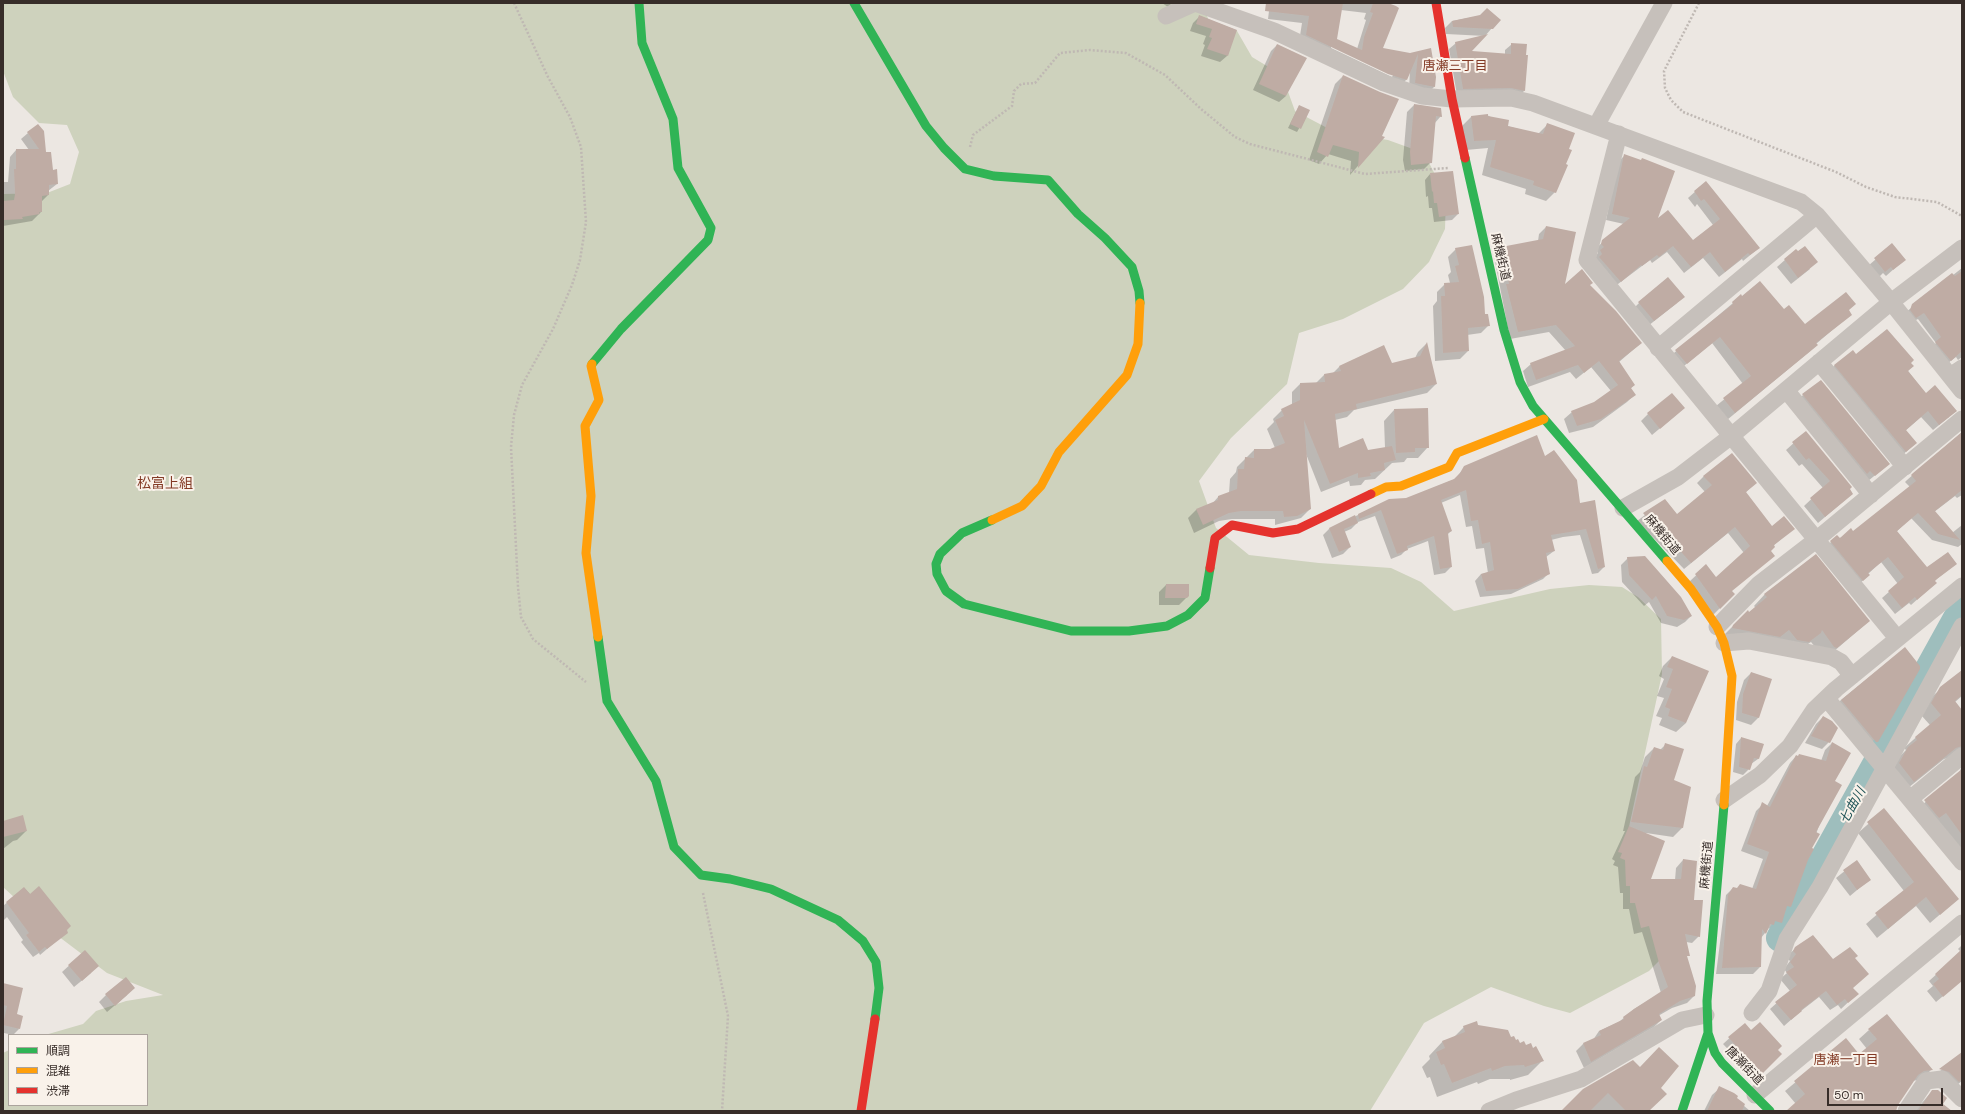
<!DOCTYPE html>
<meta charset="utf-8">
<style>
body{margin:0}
#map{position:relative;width:1965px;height:1114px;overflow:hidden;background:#ece7e2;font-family:"DM Sans","Noto Sans JP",sans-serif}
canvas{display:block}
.frame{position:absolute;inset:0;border:4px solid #372d29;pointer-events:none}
.legend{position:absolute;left:8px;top:1034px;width:140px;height:72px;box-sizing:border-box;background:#f9f2ea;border:1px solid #aba39d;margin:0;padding:5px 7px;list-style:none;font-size:12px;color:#372d29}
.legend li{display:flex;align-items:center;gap:8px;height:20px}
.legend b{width:20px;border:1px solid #aba39d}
.scale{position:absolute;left:1827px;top:1088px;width:116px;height:18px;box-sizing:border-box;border:2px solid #372d29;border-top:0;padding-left:5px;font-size:12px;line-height:14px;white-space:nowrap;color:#372d29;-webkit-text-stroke:3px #f9f2ea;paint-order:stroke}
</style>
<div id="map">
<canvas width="1965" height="1114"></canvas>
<div class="frame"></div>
<ul class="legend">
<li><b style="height:5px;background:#30b455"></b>順調</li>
<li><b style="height:5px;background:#ff9f0a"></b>混雑</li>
<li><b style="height:5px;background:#e5322d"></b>渋滞</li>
</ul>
<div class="scale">50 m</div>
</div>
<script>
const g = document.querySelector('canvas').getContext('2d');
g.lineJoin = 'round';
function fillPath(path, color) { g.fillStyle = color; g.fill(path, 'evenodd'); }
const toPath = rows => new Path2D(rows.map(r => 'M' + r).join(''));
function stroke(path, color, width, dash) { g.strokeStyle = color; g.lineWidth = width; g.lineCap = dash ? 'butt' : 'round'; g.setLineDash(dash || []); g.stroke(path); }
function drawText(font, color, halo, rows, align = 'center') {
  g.font = font + ' "DM Sans","Noto Sans JP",sans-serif'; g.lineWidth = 4; g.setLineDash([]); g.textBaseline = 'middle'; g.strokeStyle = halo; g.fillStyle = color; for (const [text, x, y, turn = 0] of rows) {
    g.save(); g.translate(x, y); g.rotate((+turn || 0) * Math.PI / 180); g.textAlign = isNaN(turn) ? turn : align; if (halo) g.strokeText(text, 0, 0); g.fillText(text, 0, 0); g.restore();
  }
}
fillPath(toPath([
 [3,3,1202,3,1209,21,1237,31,1252,57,1282,75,1295,111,1333,131,1388,140,1424,153,1446,196,1445,229,1429,262,1403,289,1343,319,1299,333,1287,384,1231,438,1199,481,1216,528,1249,555,1319,563,1391,568,1421,582,1454,611,1550,589,1589,585,1622,587,1638,597,1661,619,1662,674,1629,827,1668,952,1649,971,1570,1013,1544,1006,1491,987,1424,1023,1370,1111,3,1111,3,1053,9,1050,9,1105,147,1105,147,1035,45,1035,83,1024,96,1011,126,1001,163,995,107,973,50,930,3,887,3,194,47,193,70,184,79,152,67,125,39,123,13,97,3,71]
]), '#ced2bd');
fillPath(toPath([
 [1162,3,1172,3,1168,7],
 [1270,3,1390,3,1382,49,1410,54,1430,49,1434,87,1427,94,1409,90,1410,70,1406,80,1399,87,1299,42,1302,23,1268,19],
 [1341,10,1366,13,1364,19,1366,20,1357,49,1336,40],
 [1331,46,1393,75,1392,77,1331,48],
 [1200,16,1236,30,1227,56,1220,62,1201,56,1205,45,1203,44,1206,36,1190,31,1193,23],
 [1479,16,1492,28,1485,36,1446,34,1445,28,1452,21],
 [1456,43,1470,52,1505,55,1505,50,1512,44,1524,91,1518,97,1457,95,1449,49],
 [1277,45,1286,96,1279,102,1253,90,1271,51],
 [1343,76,1380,136,1383,137,1350,175,1351,161,1328,154,1319,164,1309,160,1335,84],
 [1414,105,1441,116,1434,124,1431,162,1424,169,1405,171,1403,160,1407,112],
 [1299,106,1309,111,1297,132,1288,128],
 [1487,115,1507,126,1538,134,1547,125,1555,192,1546,201,1525,194,1526,189,1482,175,1488,148,1466,150,1462,126,1471,117],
 [28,133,45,153,57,184,48,191,48,195,41,202,41,212,32,221,3,226,3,182,8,182,10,157,16,150,29,150,21,139],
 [1624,156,1656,221,1693,242,1713,225,1697,204,1695,207,1688,198,1706,182,1759,248,1743,261,1742,259,1719,277,1703,258,1684,273,1667,252,1652,263,1650,260,1614,287,1594,257,1598,253,1596,250,1596,248,1624,224,1606,220,1618,162],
 [1430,174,1458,214,1452,220,1434,222,1432,208,1429,208,1428,196,1426,197,1425,180],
 [1546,227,1563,287,1589,285,1641,343,1619,362,1634,385,1630,389,1634,395,1627,402,1593,427,1569,433,1564,419,1572,412,1595,403,1611,391,1591,367,1576,379,1570,372,1528,387,1523,371,1531,364,1566,351,1549,332,1510,339,1494,256,1501,248,1538,241,1539,234],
 [1892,245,1904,260,1886,276,1883,273,1878,278,1868,266],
 [1456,249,1489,325,1481,333,1467,335,1468,351,1460,359,1435,361,1433,306,1437,301,1437,292,1445,284,1450,283,1448,275,1451,272,1448,257],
 [1796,250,1810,269,1791,284,1777,267],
 [1962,268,1962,357,1958,360,1956,357,1944,366,1930,348,1936,343,1918,319,1910,323,1906,312],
 [1742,297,1783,310,1805,326,1848,311,1851,314,1816,344,1817,345,1809,352,1727,420,1716,406,1743,384,1712,343,1679,370,1668,358,1733,303],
 [1639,303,1677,303,1648,326,1633,309],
 [1426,344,1436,384,1427,393,1354,410,1347,417,1335,420,1338,449,1368,451,1385,448,1384,421,1394,410,1428,447,1418,458,1407,458,1404,462,1392,463,1375,479,1365,480,1361,485,1350,486,1349,481,1321,492,1306,454,1310,509,1301,518,1275,525,1275,519,1232,519,1219,521,1194,533,1188,518,1196,510,1212,504,1218,497,1229,493,1230,479,1236,472,1237,467,1254,450,1270,450,1275,448,1267,429,1274,422,1273,419,1282,410,1292,405,1292,392,1300,384,1316,383,1324,375,1332,374,1339,367,1391,364,1415,358,1418,352],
 [1855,355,1910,363,1908,371,1926,394,1949,417,1933,430,1921,417,1905,431,1916,443,1899,458,1828,372,1835,365],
 [1803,395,1889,464,1868,481,1797,401],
 [1684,408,1652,435,1641,421,1648,414],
 [1806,432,1845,500,1818,523,1804,506,1823,488,1802,464,1799,466,1786,450],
 [1962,432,1962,495,1957,498,1955,496,1934,512,1952,533,1962,525,1962,544,1958,547,1932,540,1911,518,1896,532,1927,569,1956,564,1934,581,1929,589,1911,605,1909,603,1895,614,1882,598,1898,584,1881,562,1868,574,1869,575,1857,586,1825,548,1831,542,1853,532,1910,487,1905,482,1907,480],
 [1545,457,1579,504,1604,567,1598,573,1592,574,1580,535,1563,537,1551,540,1554,551,1546,557,1549,573,1543,579,1511,594,1480,597,1475,581,1481,574,1488,573,1484,548,1476,549,1472,526,1466,527,1460,495,1441,503,1451,531,1447,535,1451,567,1445,573,1434,575,1428,541,1407,549,1401,555,1391,559,1375,516,1358,522,1351,529,1344,532,1350,547,1343,554,1332,558,1323,535,1329,529,1389,500,1406,499,1455,479,1465,467],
 [1704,476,1755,483,1745,493,1771,527,1793,529,1773,546,1731,591,1734,594,1713,615,1689,582,1706,566,1716,578,1744,553,1728,533,1684,569,1637,521,1665,500,1677,515,1705,492,1697,483],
 [1628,558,1691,616,1685,622,1677,627,1661,623,1649,602,1644,606,1622,582,1621,565],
 [1166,585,1188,596,1179,605,1159,605,1159,592],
 [1765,594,1869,621,1825,659,1811,642,1808,644,1722,637,1747,612,1749,614,1756,608,1754,606],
 [1905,648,1878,741,1864,755,1828,713,1841,700],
 [1672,657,1686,723,1676,732,1659,725,1662,718,1656,716,1664,698,1657,696,1664,679,1659,676,1663,666],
 [1962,671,1962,696,1955,702,1962,711,1962,863,1914,812,1959,773,1962,766,1954,757,1944,759,1903,792,1889,774,1897,759,1906,750,1904,748,1930,725,1921,715,1929,699],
 [1751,673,1771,680,1758,718,1751,725,1736,720,1737,702,1744,680],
 [1823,717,1829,742,1822,749,1805,743,1816,724],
 [1741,738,1763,744,1758,759,1751,764,1749,769,1743,775,1733,772,1736,744],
 [1832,743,1834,782,1791,907,1783,914,1781,923,1774,930,1769,928,1761,938,1760,967,1753,974,1716,974,1726,895,1733,888,1752,889,1763,859,1741,851,1756,811,1763,804,1767,806,1790,763,1796,756,1821,761,1825,750],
 [1665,745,1683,827,1673,837,1646,833,1650,880,1675,880,1676,868,1683,860,1699,936,1692,943,1686,942,1688,955,1686,957,1694,996,1687,1003,1672,1008,1658,1016,1661,1020,1654,1027,1584,1068,1576,1051,1583,1044,1593,1040,1599,1031,1619,1022,1634,1009,1661,993,1642,932,1634,934,1629,909,1623,909,1623,893,1620,893,1618,867,1613,865,1615,861,1612,859,1625,831,1623,831,1635,777,1640,772,1645,757,1654,748,1660,750],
 [1884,810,1958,899,1930,923,1916,906,1877,938,1866,924,1904,891,1858,833],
 [3,822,26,831,17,840,13,841,3,849],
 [1857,861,1869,880,1850,896,1836,878],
 [24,888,67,932,40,955,39,953,33,957,21,942,23,940,7,917,3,921,3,906],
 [1962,945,1962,980,1936,1002,1927,991,1933,986,1929,981,1961,952,1958,949],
 [1796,948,1833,961,1854,959,1852,988,1857,994,1841,1009,1838,1005,1830,1010,1819,997,1801,1011,1784,1026,1770,1009,1790,991,1780,979,1787,973,1784,969,1790,961,1787,958,1789,954],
 [85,951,91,973,74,987,62,972],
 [3,984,16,1015,19,1029,13,1035,4,1033,3,1036],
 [106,995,127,995,107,1012,99,1002],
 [1745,1024,1751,1031,1780,1054,1754,1080,1744,1070,1746,1068,1723,1044],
 [1477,1025,1533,1049,1542,1061,1528,1075,1510,1080,1510,1079,1490,1079,1478,1084,1477,1082,1437,1097,1430,1077,1427,1078,1422,1067,1430,1059,1429,1056,1443,1041,1453,1038,1464,1027],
 [1869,1030,1931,1070,1922,1079,1913,1081,1897,1105,1895,1111,1788,1111,1796,1104,1785,1091,1846,1040,1858,1056,1867,1049,1859,1039],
 [1962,1053,1962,1081,1953,1088,1934,1076],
 [1659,1088,1650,1110,1651,1111,1562,1111,1584,1090],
 [1720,1088,1736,1099,1750,1111,1704,1111,1712,1095],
 [1932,1091,1941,1104,1942,1111,1915,1111]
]), '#0003');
stroke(toPath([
 [1780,938,1962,609]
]), '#9ebebd', 28);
fillPath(toPath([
 [1266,3,1343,3,1337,39,1362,50,1364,37,1373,13,1370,12,1373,3,1388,3,1396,6,1399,8,1383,48,1410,53,1431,48,1436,77,1435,87,1415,83,1418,54,1407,80,1388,74,1306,35,1309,16,1265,11],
 [1487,8,1501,20,1493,29,1453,27,1452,21,1480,15],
 [1199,15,1237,30,1228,56,1207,49,1212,38,1209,37,1212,29,1196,24],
 [1488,34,1472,51,1511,54,1511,43,1527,44,1526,55,1528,55,1525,91,1511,88,1463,89,1455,42],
 [1277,44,1307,58,1286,96,1259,84],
 [1343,75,1380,92,1399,99,1382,136,1385,137,1358,168,1359,152,1333,145,1328,157,1317,152],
 [1414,104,1441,108,1442,117,1436,116,1432,163,1411,165,1410,152],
 [1299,105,1310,110,1301,129,1290,124],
 [1488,114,1488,116,1509,120,1508,126,1543,134,1547,123,1575,133,1569,149,1572,150,1566,164,1568,165,1556,193,1533,185,1534,181,1490,167,1496,140,1474,141,1471,116],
 [38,124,44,131,46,152,51,152,53,170,57,169,58,184,49,185,49,195,42,196,42,212,39,212,40,214,22,217,23,219,4,220,3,201,14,200,15,194,14,169,16,169,16,149,39,149,27,132],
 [1624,154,1641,160,1642,158,1675,171,1658,218,1668,210,1693,240,1720,219,1704,199,1701,201,1694,191,1706,181,1760,248,1750,255,1748,253,1725,272,1710,252,1691,267,1673,246,1659,257,1657,255,1642,266,1641,265,1621,282,1599,257,1602,254,1600,250,1604,247,1601,244,1602,240,1630,218,1612,214],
 [1453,171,1459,214,1439,217,1437,203,1434,203,1433,191,1432,192,1430,173],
 [1546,226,1576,232,1565,284,1582,269,1593,283,1590,285,1616,311,1642,343,1619,361,1635,385,1631,388,1636,395,1601,419,1577,426,1571,411,1594,402,1618,385,1599,361,1584,373,1578,365,1536,380,1530,363,1575,346,1556,325,1518,332,1506,284,1509,284,1501,247,1543,239],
 [1892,243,1906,260,1893,270,1891,267,1885,272,1874,258],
 [1472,245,1484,297,1485,314,1488,314,1490,326,1468,328,1469,351,1443,353,1441,296,1445,296,1444,283,1459,282,1455,266,1459,265,1455,248],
 [1805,246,1818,262,1798,278,1784,259,1796,249,1798,251],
 [1962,271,1962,351,1951,361,1935,342,1941,337,1924,313,1916,318,1910,310,1912,304,1952,273,1955,276],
 [1668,277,1685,297,1654,321,1638,302],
 [1760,281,1784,309,1789,305,1805,324,1846,292,1856,304,1849,310,1852,315,1816,343,1818,345,1735,413,1723,398,1751,376,1720,337,1687,364,1675,350,1733,304,1732,302,1741,294,1742,296],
 [1887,329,1914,360,1911,363,1914,366,1908,371,1926,393,1935,385,1957,411,1939,425,1928,411,1906,430,1917,443,1906,452,1834,365,1853,350,1856,354],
 [1427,342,1437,384,1356,404,1357,409,1335,414,1339,448,1363,438,1368,450,1392,446,1396,460,1384,463,1385,470,1370,473,1371,476,1358,478,1358,473,1330,484,1304,420,1311,509,1297,516,1284,517,1283,511,1241,511,1229,513,1203,525,1196,509,1218,500,1218,496,1237,489,1238,469,1244,469,1245,457,1254,458,1254,449,1270,449,1285,443,1275,420,1284,416,1281,409,1300,400,1300,383,1325,382,1324,374,1341,371,1339,366,1384,345,1392,363,1420,356],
 [1821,380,1890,464,1875,476,1870,471,1867,474,1802,394],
 [1672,393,1685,408,1660,429,1647,413],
 [1428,408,1429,448,1415,448,1415,452,1396,453,1394,409],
 [1806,431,1852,487,1850,489,1853,494,1825,517,1810,498,1830,481,1809,458,1806,460,1792,442],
 [1962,432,1962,490,1935,511,1960,540,1938,534,1918,513,1897,531,1927,567,1948,552,1957,564,1937,579,1935,581,1937,583,1917,600,1915,597,1902,608,1888,591,1904,577,1888,557,1868,573,1870,575,1863,581,1830,541,1837,535,1840,538,1851,528,1853,531,1916,481,1911,475,1913,473],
 [1537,435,1545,456,1554,450,1577,480,1580,503,1595,500,1605,567,1598,569,1586,529,1570,532,1551,535,1555,551,1546,553,1550,574,1518,589,1486,591,1481,574,1494,570,1490,542,1482,544,1478,520,1471,521,1466,490,1441,500,1452,531,1448,533,1452,567,1440,569,1434,536,1407,546,1408,550,1397,554,1381,510,1359,519,1358,514,1389,499,1406,498,1454,479,1460,473,1464,466],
 [1732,453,1757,483,1746,492,1772,526,1784,516,1795,529,1774,545,1775,547,1771,551,1775,556,1732,591,1735,594,1720,609,1695,574,1706,564,1716,577,1750,546,1735,527,1691,563,1667,536,1664,538,1643,513,1665,499,1677,514,1712,485,1703,476],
 [1355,515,1358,523,1344,529,1351,547,1339,552,1329,528],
 [1816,554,1870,621,1837,648,1834,647,1822,630,1821,633,1809,642,1797,640,1789,630,1780,637,1732,628,1733,625,1748,610,1749,612,1767,597,1764,594],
 [1645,556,1681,597,1692,616,1684,620,1667,616,1656,596,1652,600,1629,575,1627,557],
 [1166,584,1189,584,1189,596,1187,598,1165,598],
 [1905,647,1920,666,1920,669,1878,742,1876,742,1841,700],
 [1672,656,1709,671,1686,723,1668,716,1670,709,1665,707,1672,689,1666,687,1673,669,1667,667],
 [1962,670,1962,695,1955,701,1962,710,1962,746,1956,748,1914,782,1899,763,1908,747,1917,740,1915,737,1941,715,1931,703,1940,687],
 [1751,672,1772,679,1759,718,1742,713,1743,694],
 [1823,716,1832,721,1838,728,1830,743,1811,736],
 [1741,737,1764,744,1759,759,1754,758,1750,770,1739,767],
 [1832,742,1851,753,1835,781,1842,785,1816,832,1820,834,1812,848,1814,849,1808,860,1791,907,1787,906,1782,923,1775,921,1774,925,1770,924,1766,934,1762,929,1761,967,1722,968,1728,895,1733,887,1737,888,1740,884,1756,889,1769,852,1747,844,1762,802,1770,807,1796,755,1798,756,1799,754,1826,761],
 [1665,743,1684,749,1674,780,1691,787,1683,828,1631,822,1644,766,1647,767,1654,747,1663,750],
 [1962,769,1962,835,1946,813,1939,818,1924,800],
 [1884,808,1959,899,1940,915,1926,897,1888,929,1875,913,1914,882,1867,822],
 [23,815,27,831,3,837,3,821],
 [1629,826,1665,841,1651,879,1681,879,1683,859,1697,861,1694,900,1703,900,1700,937,1685,934,1690,956,1687,956,1696,986,1695,996,1680,1001,1659,1014,1662,1020,1591,1062,1583,1043,1601,1035,1599,1031,1624,1019,1623,1017,1634,1009,1668,987,1659,963,1649,926,1641,928,1635,903,1630,903,1630,886,1626,886,1625,860,1620,858,1622,853,1618,852],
 [1857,860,1871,880,1857,890,1843,870],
 [39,886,71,926,67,930,68,933,47,949,45,947,39,952,26,935,29,933,6,902,24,887,30,894],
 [1813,935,1833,959,1850,947,1858,956,1855,958,1869,974,1853,988,1859,994,1848,1003,1845,999,1837,1005,1826,991,1801,1010,1802,1011,1791,1020,1775,1002,1797,985,1786,972,1794,967,1790,962,1796,954,1793,951,1795,947],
 [1962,949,1962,981,1943,997,1933,984,1939,979,1935,974],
 [85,950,99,966,82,981,68,965],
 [126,977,135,988,115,1006,105,994],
 [3,983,23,988,17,1014,23,1016,20,1029,3,1025,7,1006,3,1005],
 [1887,1014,1933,1070,1924,1071,1918,1075,1898,1105,1896,1111,1786,1111,1805,1094,1794,1081,1846,1038,1859,1054,1877,1039,1868,1029],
 [1477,1021,1478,1025,1508,1030,1511,1037,1514,1036,1516,1040,1518,1039,1520,1043,1524,1041,1526,1045,1531,1043,1533,1048,1536,1046,1544,1061,1525,1067,1524,1065,1505,1066,1492,1071,1491,1068,1452,1083,1444,1064,1441,1065,1436,1052,1445,1048,1442,1041,1465,1032,1463,1026],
 [1760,1022,1782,1046,1778,1050,1782,1054,1761,1075,1750,1066,1749,1064,1751,1062,1728,1037,1745,1023,1751,1030],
 [1659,1047,1679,1066,1661,1088,1667,1094,1649,1111,1626,1111,1608,1093,1590,1111,1561,1111,1583,1089,1633,1060,1640,1067],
 [1962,1052,1962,1079,1959,1082,1949,1072,1939,1069],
 [1719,1086,1734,1093,1738,1096,1737,1098,1745,1104,1742,1111,1707,1111],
 [1932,1090,1938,1090,1947,1098,1943,1104,1952,1111,1918,1111]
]), '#bfaca4');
stroke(toPath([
 [514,3,548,77,570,117,581,147,586,222,580,260,572,285,553,329,522,385,514,415,511,447,518,587,521,617,533,639,586,682],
 [1699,3,1664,71,1665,88,1671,100,1683,112,1836,172,1866,187,1895,197,1937,202,1962,216],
 [970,147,973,135,1012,106,1014,91,1021,84,1035,83,1060,53,1090,50,1126,53,1165,75,1201,109,1235,137,1250,144,1365,174,1448,168],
 [703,893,728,1016,722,1111]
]), '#bfb8b3', 2.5, [2, 2]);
stroke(toPath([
 [1166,16,1195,3,1274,31,1384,83,1422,96,1452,99,1511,98,1533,103,1801,202,1817,215,1891,302,1962,391],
 [1596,126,1664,3],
 [1619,134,1587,260,1897,638],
 [1658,348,1817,215],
 [1819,362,1905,467],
 [1950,376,1962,368],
 [1786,390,1871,495],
 [1623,508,1678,477,1730,437,1891,302,1962,248],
 [1717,627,1759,584,1816,540,1962,419],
 [1724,643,1749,641,1832,657,1841,662,1852,676],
 [1827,699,1962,862],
 [1910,799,1962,756],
 [1724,800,1760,775,1790,746,1814,710,1836,689,1962,586],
 [1752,1013,1769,991,1787,939,1820,887,1962,626],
 [1755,1095,1962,923],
 [1489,1111,1516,1100,1581,1079,1682,1020,1706,1015],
 [1906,1111,1926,1081,1942,1079,1962,1099]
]), '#c6c0bb', 17);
stroke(toPath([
 [854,3,926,126,944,148,965,169,994,176,1048,180,1078,214,1105,238,1132,267,1139,291,1140,303],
 [1465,158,1504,330,1520,382,1533,406,1667,561],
 [592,364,621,329,708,240,711,228,678,168,673,119,642,43,639,3],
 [992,520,962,533,940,554,936,564,937,574,946,591,964,604,1071,631,1129,631,1167,626,1188,615,1205,598,1210,568],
 [598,637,607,701,656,781,674,847,701,875,730,879,771,889,838,920,863,941,876,962,879,988,875,1019],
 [1708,1033,1715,1053,1722,1063,1770,1111],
 [1682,1111,1708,1033,1707,1001,1724,805]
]), '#30b455', 9);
stroke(toPath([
 [592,364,591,366,599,400,585,426,591,496,586,553,598,637],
 [1371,494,1386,487,1401,486,1449,467,1457,453,1544,419],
 [992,520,1022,506,1041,486,1059,452,1127,375,1138,344,1140,303],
 [1667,561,1691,589,1717,627,1724,643,1732,676,1724,805]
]), '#ff9f0a', 9);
stroke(toPath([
 [1436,3,1452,99,1465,158],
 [1210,568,1215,538,1232,525,1273,533,1298,529,1371,494],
 [861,1111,875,1019]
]), '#e5322d', 9);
drawText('12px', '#372d29', '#f9f2ea', [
 ["麻機街道",1500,257,77],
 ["麻機街道",1662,535,50],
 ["麻機街道",1707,865,-85],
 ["唐瀬街道",1744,1066,46]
]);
drawText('13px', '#833a25', '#f9f2ea', [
 ["唐瀬三丁目",1455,67],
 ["唐瀬一丁目",1846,1061]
]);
drawText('italic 13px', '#205457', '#f9f2ea', [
 ["七曲川",1853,806,-61]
]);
drawText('14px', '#833a25', '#f9f2ea', [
 ["松富上組",165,484]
]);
</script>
